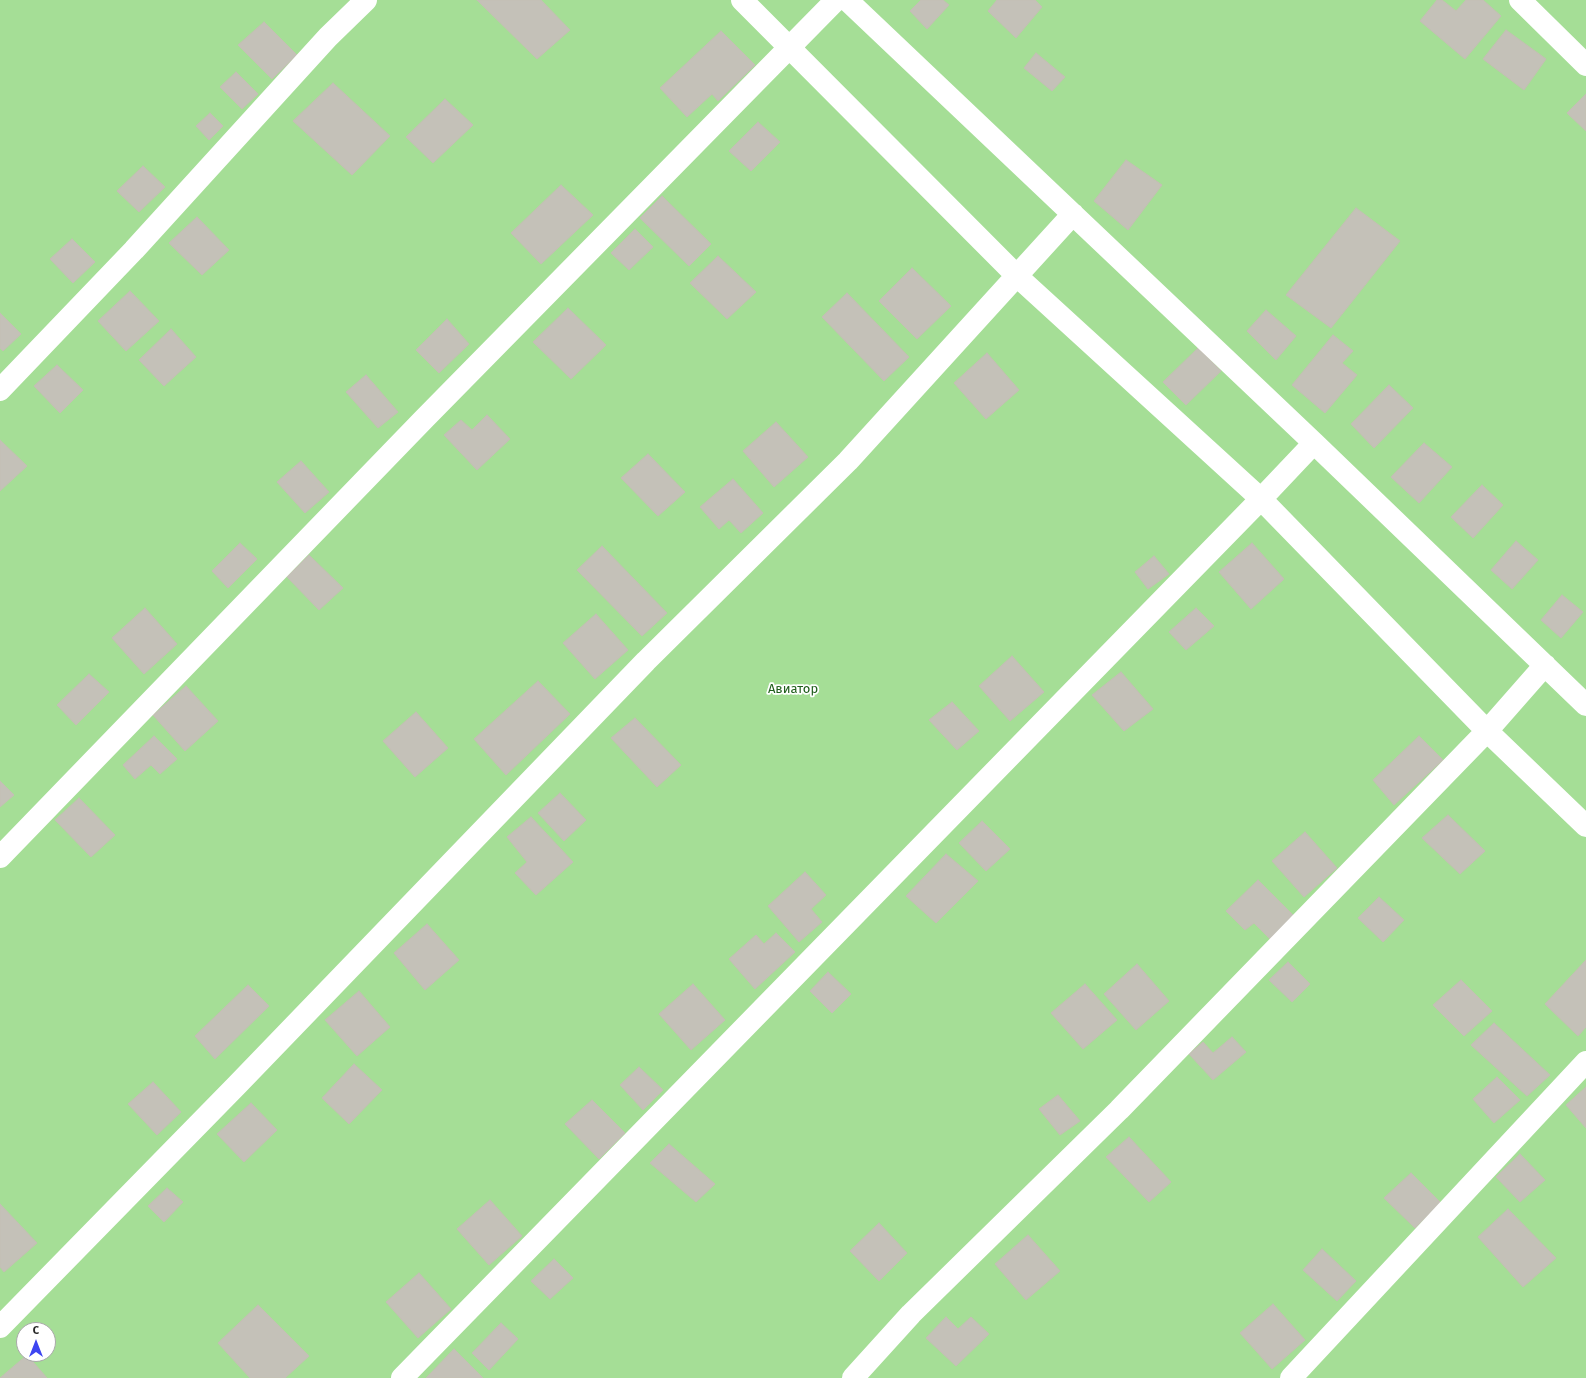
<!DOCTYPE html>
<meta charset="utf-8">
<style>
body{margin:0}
#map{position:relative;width:1586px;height:1378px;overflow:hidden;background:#e9e4d8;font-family:"Fira Sans",sans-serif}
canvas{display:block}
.north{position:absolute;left:16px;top:1322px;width:40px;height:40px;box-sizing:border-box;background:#fff;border:1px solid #a9a9a9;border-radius:50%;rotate:0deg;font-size:11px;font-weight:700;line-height:16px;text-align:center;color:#272727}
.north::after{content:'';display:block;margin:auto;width:14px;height:18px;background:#3d45f1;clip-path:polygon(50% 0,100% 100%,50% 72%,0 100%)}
</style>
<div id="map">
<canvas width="1586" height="1378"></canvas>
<div class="north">С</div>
</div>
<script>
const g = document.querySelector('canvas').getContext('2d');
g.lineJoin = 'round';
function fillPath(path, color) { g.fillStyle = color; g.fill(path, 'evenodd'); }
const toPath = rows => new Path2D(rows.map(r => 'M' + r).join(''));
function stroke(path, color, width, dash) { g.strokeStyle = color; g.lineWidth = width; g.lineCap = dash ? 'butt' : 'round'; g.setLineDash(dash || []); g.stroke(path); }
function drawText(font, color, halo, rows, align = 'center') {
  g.font = font + ' "Fira Sans",sans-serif'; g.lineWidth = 3.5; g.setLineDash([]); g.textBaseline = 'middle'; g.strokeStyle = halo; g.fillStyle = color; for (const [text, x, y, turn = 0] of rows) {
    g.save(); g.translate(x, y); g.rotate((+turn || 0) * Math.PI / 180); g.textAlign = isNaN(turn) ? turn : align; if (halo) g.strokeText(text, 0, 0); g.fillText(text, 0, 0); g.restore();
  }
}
fillPath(toPath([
 [0,0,1586,0,1586,1378,0,1378],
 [24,1330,48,1330,48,1354,24,1354]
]), '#a5de96');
const building = toPath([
 [477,0,541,0,570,30,537,59,477,0],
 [921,0,943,0,949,5,927,29,910,11,921,0],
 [997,0,1035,0,1042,7,1016,38,988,11,997,0],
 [1437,0,1442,0,1456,11,1466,0,1483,0,1501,16,1465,59,1420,21,1437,0],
 [264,22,297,55,272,79,238,45,264,22],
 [1506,30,1546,59,1524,90,1483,59,1506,30],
 [721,31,755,65,718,101,712,94,687,117,660,88,721,31],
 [1036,53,1065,77,1052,91,1024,68,1036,53],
 [236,72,258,94,242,109,220,87,236,72],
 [333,83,390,136,352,175,293,121,333,83],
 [1586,94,1586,131,1567,113,1586,94],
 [445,99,473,125,433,163,406,137,445,99],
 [210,113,223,126,209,140,196,126,210,113],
 [758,122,780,142,751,171,729,151,758,122],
 [1126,160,1162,185,1128,230,1094,201,1126,160],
 [143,166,165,187,139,212,117,191,143,166],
 [561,185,593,215,541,264,511,233,561,185],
 [662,196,711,244,689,266,640,218,662,196],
 [1356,208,1400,241,1331,328,1286,295,1356,208],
 [197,217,229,250,202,275,169,243,197,217],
 [635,229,653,247,629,270,611,253,635,229],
 [72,239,95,262,73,283,50,259,72,239],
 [718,256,756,292,727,319,690,283,718,256],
 [912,268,951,306,917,339,879,301,912,268],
 [130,291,159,321,126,351,98,321,130,291],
 [847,293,909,357,884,381,822,317,847,293],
 [568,308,606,345,571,379,533,342,568,308],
 [1266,310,1296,336,1276,360,1247,331,1266,310],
 [0,313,21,334,3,351,0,348,0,313],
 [447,319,469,344,439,373,416,350,447,319],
 [171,329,196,357,164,386,139,360,171,329],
 [1333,335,1353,351,1342,363,1357,375,1325,413,1292,385,1333,335],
 [1198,348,1221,371,1186,405,1163,382,1198,348],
 [987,353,1019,390,986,419,954,383,987,353],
 [57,365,83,390,60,413,34,386,57,365],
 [366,375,398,412,378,428,346,392,366,375],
 [1389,385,1413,408,1374,448,1351,424,1389,385],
 [487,415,510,439,477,470,444,435,461,420,472,430,487,415],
 [776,422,808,457,774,487,743,451,776,422],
 [0,440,27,466,0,491,0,440],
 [1424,443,1452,467,1419,503,1391,477,1424,443],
 [648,454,685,492,658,516,621,478,648,454],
 [301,461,329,492,305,513,277,482,301,461],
 [733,479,763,513,741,533,729,520,719,529,700,507,733,479],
 [1482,485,1503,505,1473,538,1451,517,1482,485],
 [1516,541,1538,560,1512,589,1491,570,1516,541],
 [240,543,257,559,228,588,212,571,240,543],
 [1252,543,1284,579,1251,609,1219,572,1252,543],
 [602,546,667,613,642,636,577,570,602,546],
 [309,555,343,588,319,610,287,577,309,555],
 [1154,556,1169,574,1148,589,1135,572,1154,556],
 [1562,595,1583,612,1561,638,1541,620,1562,595],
 [145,608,177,644,144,674,112,638,145,608],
 [1196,608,1214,626,1186,650,1169,632,1196,608],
 [596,614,628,650,595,679,563,643,596,614],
 [1012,656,1044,692,1010,721,979,686,1012,656],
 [1121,672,1153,709,1124,731,1092,695,1121,672],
 [89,674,109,692,76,725,57,705,89,674],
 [538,681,570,714,506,775,474,739,538,681],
 [186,686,218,721,185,751,153,715,186,686],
 [952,702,979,731,957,750,929,720,952,702],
 [416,712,448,748,415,777,383,741,416,712],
 [635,718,681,765,657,787,611,738,635,718],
 [154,736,177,759,160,774,151,765,135,779,123,765,154,736],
 [1419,736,1443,760,1394,805,1373,780,1419,736],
 [0,781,14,795,0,807,0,781],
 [560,793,586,820,564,841,538,813,560,793],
 [79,798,115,835,91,857,55,820,79,798],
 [1448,815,1485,851,1460,874,1422,838,1448,815],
 [531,817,573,862,536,895,515,873,527,862,507,837,531,817],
 [982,821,1010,849,986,871,959,843,982,821],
 [1305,832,1337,868,1304,897,1272,861,1305,832],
 [946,854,978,881,936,923,906,896,946,854],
 [805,872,826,895,811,909,822,922,799,942,768,906,805,872],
 [1258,880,1295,917,1271,940,1254,923,1245,930,1226,911,1258,880],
 [1379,897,1404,920,1383,942,1358,918,1379,897],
 [427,924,459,960,425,990,394,953,427,924],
 [776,933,795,952,755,989,729,959,756,935,764,944,776,933],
 [1586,960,1586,1027,1578,1036,1545,1004,1586,960],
 [1288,962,1310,984,1292,1002,1269,980,1288,962],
 [1137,964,1169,1001,1136,1030,1104,994,1137,964],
 [828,972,851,994,832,1013,810,991,828,972],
 [1461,980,1492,1011,1464,1036,1433,1005,1461,980],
 [693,984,725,1020,691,1050,659,1014,693,984],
 [1085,984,1117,1020,1083,1049,1051,1013,1085,984],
 [248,985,269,1006,215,1059,195,1036,248,985],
 [359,991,390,1027,357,1056,325,1020,359,991],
 [1494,1023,1550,1075,1527,1096,1471,1045,1494,1023],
 [1232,1037,1246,1052,1213,1080,1189,1054,1203,1042,1213,1053,1232,1037],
 [354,1064,382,1090,349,1124,322,1098,354,1064],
 [639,1067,663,1090,643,1110,620,1085,639,1067],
 [1497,1077,1520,1100,1494,1123,1473,1099,1497,1077],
 [153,1082,181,1112,157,1135,128,1104,153,1082],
 [1586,1087,1586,1128,1566,1105,1586,1087],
 [1058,1095,1080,1121,1060,1135,1039,1109,1058,1095],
 [592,1100,625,1133,599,1159,565,1124,592,1100],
 [251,1103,277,1130,244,1162,217,1134,251,1103],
 [1129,1137,1171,1182,1149,1202,1106,1157,1129,1137],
 [669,1144,715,1184,696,1202,650,1163,669,1144],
 [1520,1154,1545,1180,1520,1202,1496,1177,1520,1154],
 [1411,1173,1441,1203,1415,1228,1384,1198,1411,1173],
 [167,1188,183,1202,164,1222,148,1206,167,1188],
 [490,1200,522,1236,489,1265,457,1229,490,1200],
 [0,1204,37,1243,4,1272,0,1267,0,1204],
 [1508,1209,1556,1258,1523,1287,1478,1237,1508,1209],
 [879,1223,907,1253,879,1281,850,1251,879,1223],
 [1028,1235,1060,1271,1026,1300,995,1264,1028,1235],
 [1322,1249,1356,1281,1337,1301,1303,1270,1322,1249],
 [554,1259,573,1278,550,1299,531,1281,554,1259],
 [419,1273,451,1309,418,1338,386,1302,419,1273],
 [1273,1304,1305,1340,1272,1369,1240,1333,1273,1304],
 [258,1305,309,1356,285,1378,250,1378,218,1343,258,1305],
 [946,1317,958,1329,971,1317,989,1334,956,1366,926,1338,946,1317],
 [501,1323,518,1339,489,1370,472,1353,501,1323],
 [454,1349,483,1378,426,1378,454,1349],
 [27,1355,47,1378,0,1378,27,1355]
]);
fillPath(building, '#c4c1b8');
stroke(building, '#c4c0b3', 1);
stroke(toPath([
 [742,0,1018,277,1261,499,1487,731,1586,826],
 [847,0,1314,443,1586,705],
 [1520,0,1586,65],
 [0,390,134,250,328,37,366,0],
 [0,857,424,419,836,0],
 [0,1327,237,1085,646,661,848,461,1073,214],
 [402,1378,1261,499,1314,443],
 [853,1378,911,1314,1119,1110,1487,731,1545,665],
 [1291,1378,1586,1062]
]), '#fff', 22);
drawText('13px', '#205f1c', '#fff', [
 ["Авиатор",793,689]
]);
</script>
